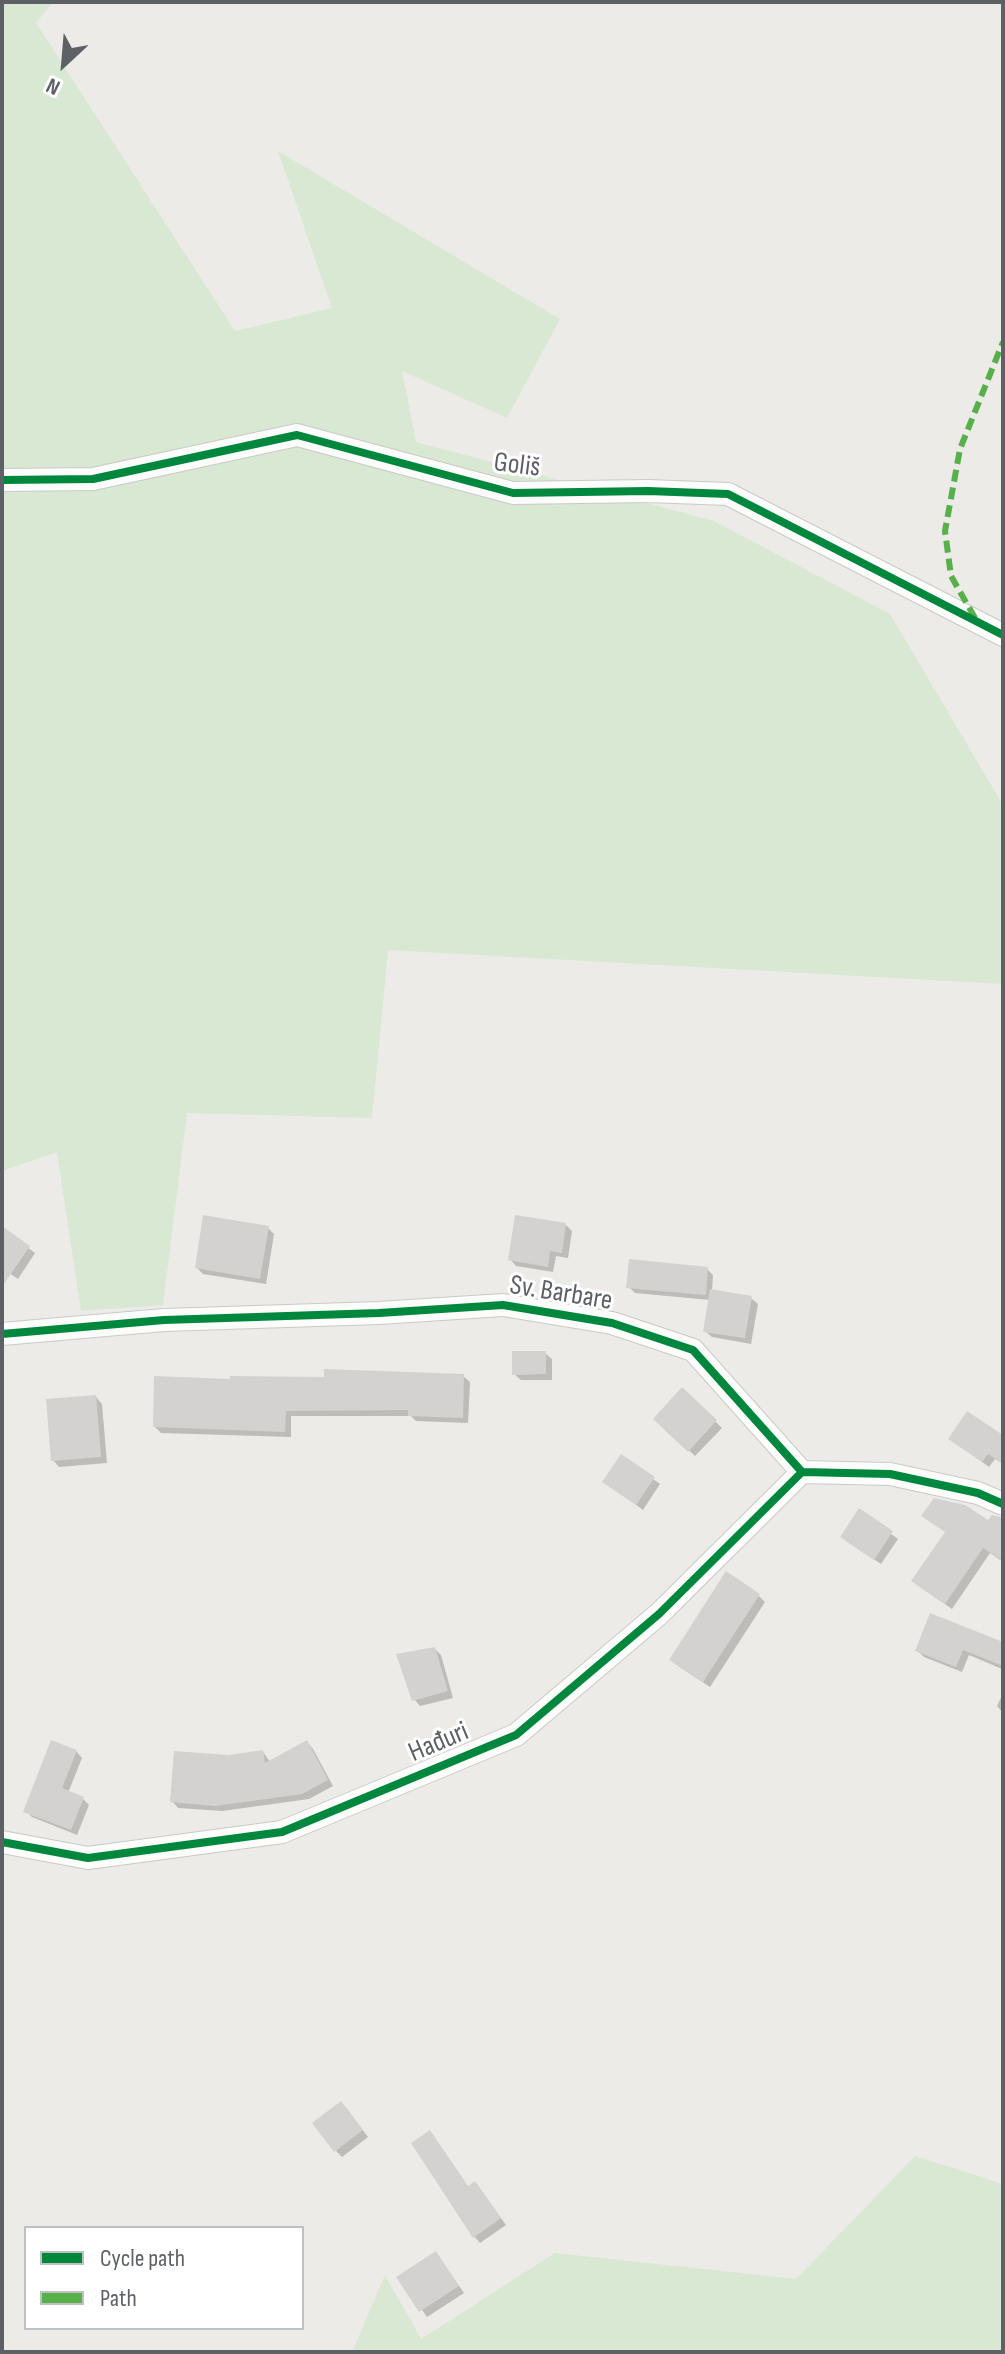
<!DOCTYPE html>
<meta charset="utf-8">
<style>
body{margin:0}
#map{position:relative;width:1005px;height:2354px;overflow:hidden;background:#edebe7;font-family:"Sofia Sans Condensed",sans-serif}
canvas{display:block}
.frame{position:absolute;inset:0;border:4px solid #5d6165;pointer-events:none}
.legend{position:absolute;left:24px;top:2226px;width:280px;height:104px;box-sizing:border-box;background:#fff;border:2px solid #bec0c1;margin:0;padding:10px 14px;list-style:none;font-size:24px;color:#5d6165}
.legend li{display:flex;align-items:center;gap:16px;height:40px}
.legend b{width:40px;border:2px solid #bec0c1}
.north{position:absolute;left:24px;top:24px;width:80px;height:80px;-webkit-text-stroke:6px #fff;paint-order:stroke;rotate:206deg;font-size:22px;font-weight:700;line-height:32px;text-align:center;color:#5d6165}
.north::after{content:'';display:block;margin:auto;width:28px;height:36px;background:#5d6165;clip-path:polygon(50% 0,100% 100%,50% 72%,0 100%)}
</style>
<div id="map">
<canvas width="1005" height="2354"></canvas>
<div class="frame"></div>
<ul class="legend">
<li><b style="height:10px;background:#00873e"></b>Cycle path</li>
<li><b style="height:10px;background:#58b04a"></b>Path</li>
</ul>
<div class="north">N</div>
</div>
<script>
const g = document.querySelector('canvas').getContext('2d');
g.lineJoin = 'round';
function fillPath(path, color) { g.fillStyle = color; g.fill(path, 'evenodd'); }
const toPath = rows => new Path2D(rows.map(r => 'M' + r).join(''));
function stroke(path, color, width, dash) { g.strokeStyle = color; g.lineWidth = width; g.lineCap = dash ? 'butt' : 'round'; g.setLineDash(dash || []); g.stroke(path); }
function drawText(font, color, halo, rows, align = 'center') {
  g.font = font + ' "Sofia Sans Condensed",sans-serif'; g.lineWidth = 6; g.setLineDash([]); g.textBaseline = 'middle'; g.strokeStyle = halo; g.fillStyle = color; for (const [text, x, y, turn = 0] of rows) {
    g.save(); g.translate(x, y); g.rotate((+turn || 0) * Math.PI / 180); g.textAlign = isNaN(turn) ? turn : align; if (halo) g.strokeText(text, 0, 0); g.fillText(text, 0, 0); g.restore();
  }
}
fillPath(toPath([
 [2,2,53,2,36,23,235,331,332,308,278,151,560,319,507,418,402,371,416,442,714,521,890,614,1003,805,1003,984,388,950,372,1118,187,1113,163,1305,81,1311,57,1152,2,1171],
 [915,2156,1003,2184,1003,2352,352,2352,385,2275,421,2339,555,2253,796,2279]
]), '#d8e8d3');
fillPath(toPath([
 [566,1225,572,1231,568,1258,556,1256,553,1272,516,1266,510,1259],
 [268,1228,274,1234,266,1284,203,1274,197,1268],
 [2,1229,35,1253,18,1279,2,1268],
 [707,1269,713,1275,712,1291,751,1298,758,1304,751,1344,712,1337,705,1331,710,1300,635,1293,629,1287],
 [545,1353,552,1359,552,1380,521,1380,514,1374],
 [463,1376,470,1382,468,1423,416,1421,411,1416,291,1416,291,1437,161,1433,155,1427,232,1381],
 [683,1390,722,1428,695,1456,656,1419],
 [96,1397,102,1404,107,1463,59,1467,53,1460],
 [1003,1437,1003,1464,995,1459,989,1467,951,1439],
 [622,1457,660,1484,643,1510,605,1482],
 [860,1511,898,1539,881,1564,849,1543],
 [989,1523,1003,1524,1003,1562,990,1553,952,1609,920,1587],
 [759,1596,765,1602,710,1687,678,1666],
 [1003,1644,1002,1669,969,1655,962,1672,924,1657,918,1651],
 [435,1649,441,1655,453,1698,420,1706,414,1699],
 [1003,1693,1003,1713,997,1706],
 [307,1742,313,1749,333,1786,309,1799,222,1811,178,1808,172,1801,229,1757,263,1752,270,1762],
 [76,1751,82,1758,68,1793,83,1799,89,1805,77,1835,32,1817,26,1811],
 [347,2109,368,2137,342,2157,336,2151],
 [469,2188,481,2190,506,2225,480,2243,474,2236],
 [436,2253,464,2293,427,2317,399,2277]
]), '#0003');
fillPath(toPath([
 [203,1215,269,1226,260,1279,195,1268],
 [515,1215,566,1223,562,1253,550,1251,548,1267,508,1260],
 [2,1226,30,1246,2,1287],
 [629,1259,708,1267,706,1295,626,1288],
 [710,1289,752,1296,745,1338,703,1332],
 [512,1351,546,1351,546,1374,512,1375],
 [324,1369,464,1374,463,1418,408,1416,408,1410,286,1411,285,1432,153,1427,154,1376,230,1379,230,1376,324,1377],
 [682,1387,717,1420,688,1452,653,1419],
 [96,1395,101,1457,51,1461,46,1399],
 [967,1411,1003,1435,1003,1464,988,1454,982,1462,948,1439],
 [621,1454,655,1477,636,1505,602,1482],
 [934,1498,965,1505,988,1520,992,1515,1003,1518,1003,1561,983,1548,945,1604,911,1581,945,1532,921,1516],
 [859,1508,893,1531,874,1560,840,1537],
 [726,1571,760,1594,703,1682,669,1660],
 [930,1613,1003,1642,1003,1666,963,1650,956,1667,915,1651],
 [435,1647,448,1691,412,1701,396,1654],
 [51,1740,77,1750,62,1788,84,1797,71,1830,23,1812],
 [307,1740,328,1780,302,1794,215,1806,170,1802,174,1751,229,1755,263,1750,265,1763],
 [341,2101,363,2130,334,2152,312,2123],
 [430,2130,468,2186,475,2181,501,2218,473,2238,411,2143],
 [436,2251,459,2286,419,2312,396,2277]
]), '#d3d2d0');
const minor = toPath([
 [2,480,93,479,297,435,513,493,648,491,728,494,1003,635],
 [2,1334,164,1320,379,1313,503,1305,612,1323,693,1350,802,1472,890,1474,978,1493,1003,1504],
 [2,1842,88,1858,282,1832,516,1735,659,1614,802,1472]
]);
stroke(minor, '#c9cac9', 24);
stroke(minor, '#fcfcfb', 22);
stroke(toPath([
 [975,618,951,576,945,531,960,449,1003,342]
]), '#58b04a', 6, [12, 6]);
stroke(toPath([
 [2,480,93,479,297,435,513,493,648,491,728,494,1003,635],
 [2,1334,164,1320,379,1313,503,1305,612,1323,693,1350,802,1472,890,1474,978,1493,1003,1504],
 [2,1842,88,1858,282,1832,516,1735,659,1614,802,1472]
]), '#00873e', 8);
drawText('28px', '#5d6165', '#fff', [
 ["Goliš",517,466,7],
 ["Sv. Barbare",561,1294,9],
 ["Hađuri",439,1743,-23]
]);
</script>
